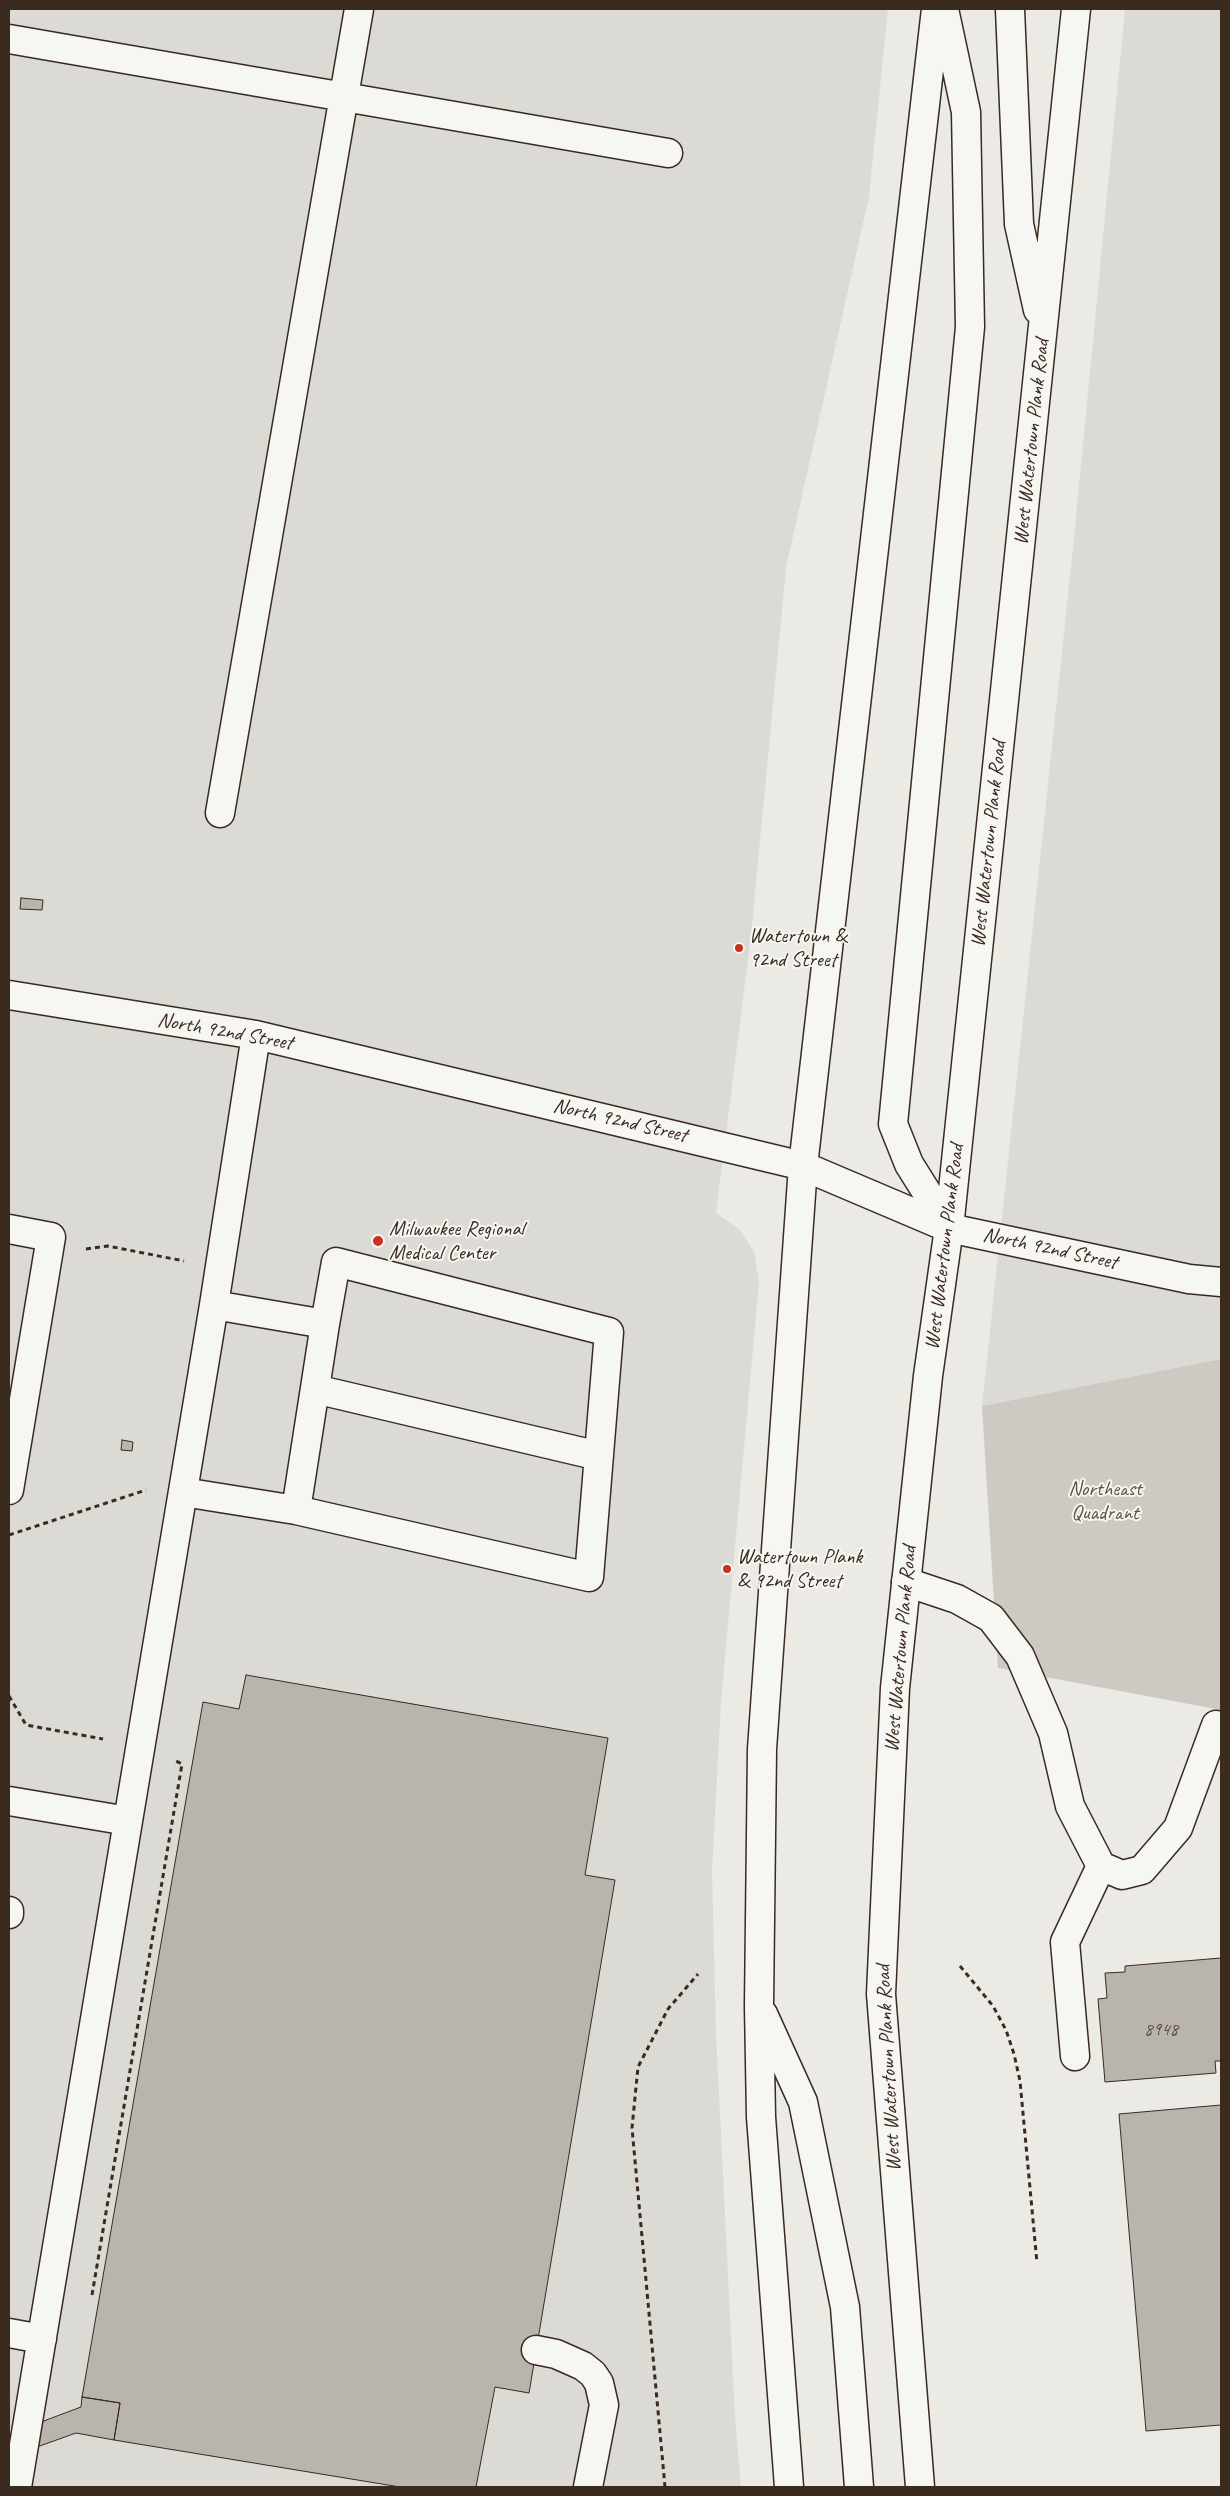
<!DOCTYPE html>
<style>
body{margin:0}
#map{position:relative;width:1230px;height:2496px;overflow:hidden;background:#ebeae5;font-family:Caveat,sans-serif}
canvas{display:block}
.frame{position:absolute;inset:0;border:10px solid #3b2a1e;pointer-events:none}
</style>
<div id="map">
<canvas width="1230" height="2496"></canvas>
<div class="frame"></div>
</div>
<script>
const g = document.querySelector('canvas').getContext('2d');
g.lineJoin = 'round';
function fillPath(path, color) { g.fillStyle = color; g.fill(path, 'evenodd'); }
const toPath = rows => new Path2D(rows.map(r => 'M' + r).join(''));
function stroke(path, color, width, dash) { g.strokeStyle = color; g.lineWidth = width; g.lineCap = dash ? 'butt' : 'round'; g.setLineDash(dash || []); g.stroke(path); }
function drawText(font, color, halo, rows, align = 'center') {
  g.font = font + ' Caveat,sans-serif'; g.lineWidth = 4; g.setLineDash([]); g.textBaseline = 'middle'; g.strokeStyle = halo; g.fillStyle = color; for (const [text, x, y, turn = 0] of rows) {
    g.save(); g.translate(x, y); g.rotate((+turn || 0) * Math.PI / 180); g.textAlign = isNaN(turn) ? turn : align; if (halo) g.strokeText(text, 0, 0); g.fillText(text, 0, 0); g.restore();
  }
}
fillPath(toPath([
 [9,9,888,9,869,196,786,568,751,935,716,1213,740,1230,754,1252,759,1282,721,1702,712,1871,716,2034,735,2417,741,2487,9,2487],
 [1125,9,1221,9,1221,1359,982,1406,1073,548]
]), '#dcdad4');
fillPath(toPath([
 [1221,1359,1221,1710,998,1668,982,1406]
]), '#cdcac4');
const building = toPath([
 [21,898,43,900,42,910,20,909,21,898],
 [122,1440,133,1442,132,1451,121,1450,122,1440],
 [246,1675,608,1738,585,1875,615,1880,529,2393,495,2387,476,2487,400,2487,114,2440,120,2403,82,2397,203,1702,239,1709,246,1675],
 [1221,1958,1221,2061,1215,2061,1216,2073,1105,2082,1098,1999,1107,1998,1105,1973,1125,1972,1125,1966,1221,1958],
 [1221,2105,1221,2425,1146,2431,1119,2114,1221,2105],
 [82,2397,120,2403,114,2440,76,2433,9,2457,9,2434,81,2407,82,2397]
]);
fillPath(building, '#bab4ae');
stroke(building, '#3b2a1e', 1);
const minor = toPath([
 [9,39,668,153],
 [220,813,359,9],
 [9,995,256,1035,803,1166,949,1228,1189,1279,1221,1282],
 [9,1229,51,1237,9,1490],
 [315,1389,599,1456],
 [183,1492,296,1510,589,1577,609,1332,336,1262,325,1324,214,1305],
 [296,1510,325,1324],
 [906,1582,957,1599,991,1618,1020,1656,1053,1733,1070,1806,1101,1866,1122,1875,1142,1870,1178,1828,1216,1725],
 [9,1801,128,1821],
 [9,1911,9,1914],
 [1075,2056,1065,1942,1101,1866],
 [9,2333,42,2339],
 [536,2350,556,2354,583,2366,593,2374,599,2383,604,2405,588,2487],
 [17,2487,214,1305,256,1035]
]);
const major = toPath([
 [944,9,966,112,970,327,893,1124,909,1164,949,1228],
 [1010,9,1019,224,1038,310],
 [763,2014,803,2102,845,2307,859,2487],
 [789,2487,761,2117,759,2006,762,1749,803,1166,936,9],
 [920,2487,881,1994,895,1688,928,1376,949,1228,1076,9]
]);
stroke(minor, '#3b2a1e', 31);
stroke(major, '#3b2a1e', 31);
stroke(toPath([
 [86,1249,108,1246,184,1261],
 [9,1535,146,1490],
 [9,1696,26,1725,103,1739],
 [960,1966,993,2006,1006,2030,1014,2054,1020,2081,1037,2263],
 [92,2295,182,1764,176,1761],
 [665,2487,632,2128,638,2067,668,2009,698,1974]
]), '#3b2a1e', 3, [5, 4]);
stroke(minor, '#f6f6f2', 28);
stroke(major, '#f6f6f2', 28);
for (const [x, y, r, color] of [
 [739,948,5,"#c8321e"],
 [378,1241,6,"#c8321e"],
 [727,1569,5,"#c8321e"]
]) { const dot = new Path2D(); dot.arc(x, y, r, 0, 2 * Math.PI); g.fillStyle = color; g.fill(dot); stroke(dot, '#f6f6f2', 2); }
drawText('19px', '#5b4c42', null, [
 ["8948",1161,2030]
]);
drawText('21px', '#3b2a1e', '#f6f6f2', [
 ["West Watertown Plank Road",1032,442,-84],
 ["West Watertown Plank Road",989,844,-84],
 ["North 92nd Street",225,1032,10],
 ["North 92nd Street",620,1121,13],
 ["West Watertown Plank Road",945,1247,-83],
 ["North 92nd Street",1050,1249,12],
 ["West Watertown Plank Road",901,1649,-85],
 ["West Watertown Plank Road",889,2068,-93]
]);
drawText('21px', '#3b2a1e', '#f6f6f2', [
 ["Watertown &",749,936],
 ["92nd Street",749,960],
 ["Milwaukee Regional",389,1229],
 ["Medical Center",389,1253],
 ["Watertown Plank",737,1557],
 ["& 92nd Street",737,1581]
], 'left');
drawText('21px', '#605248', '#f6f6f2', [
 ["Northeast",1105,1489],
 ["Quadrant",1105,1513]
]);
</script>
